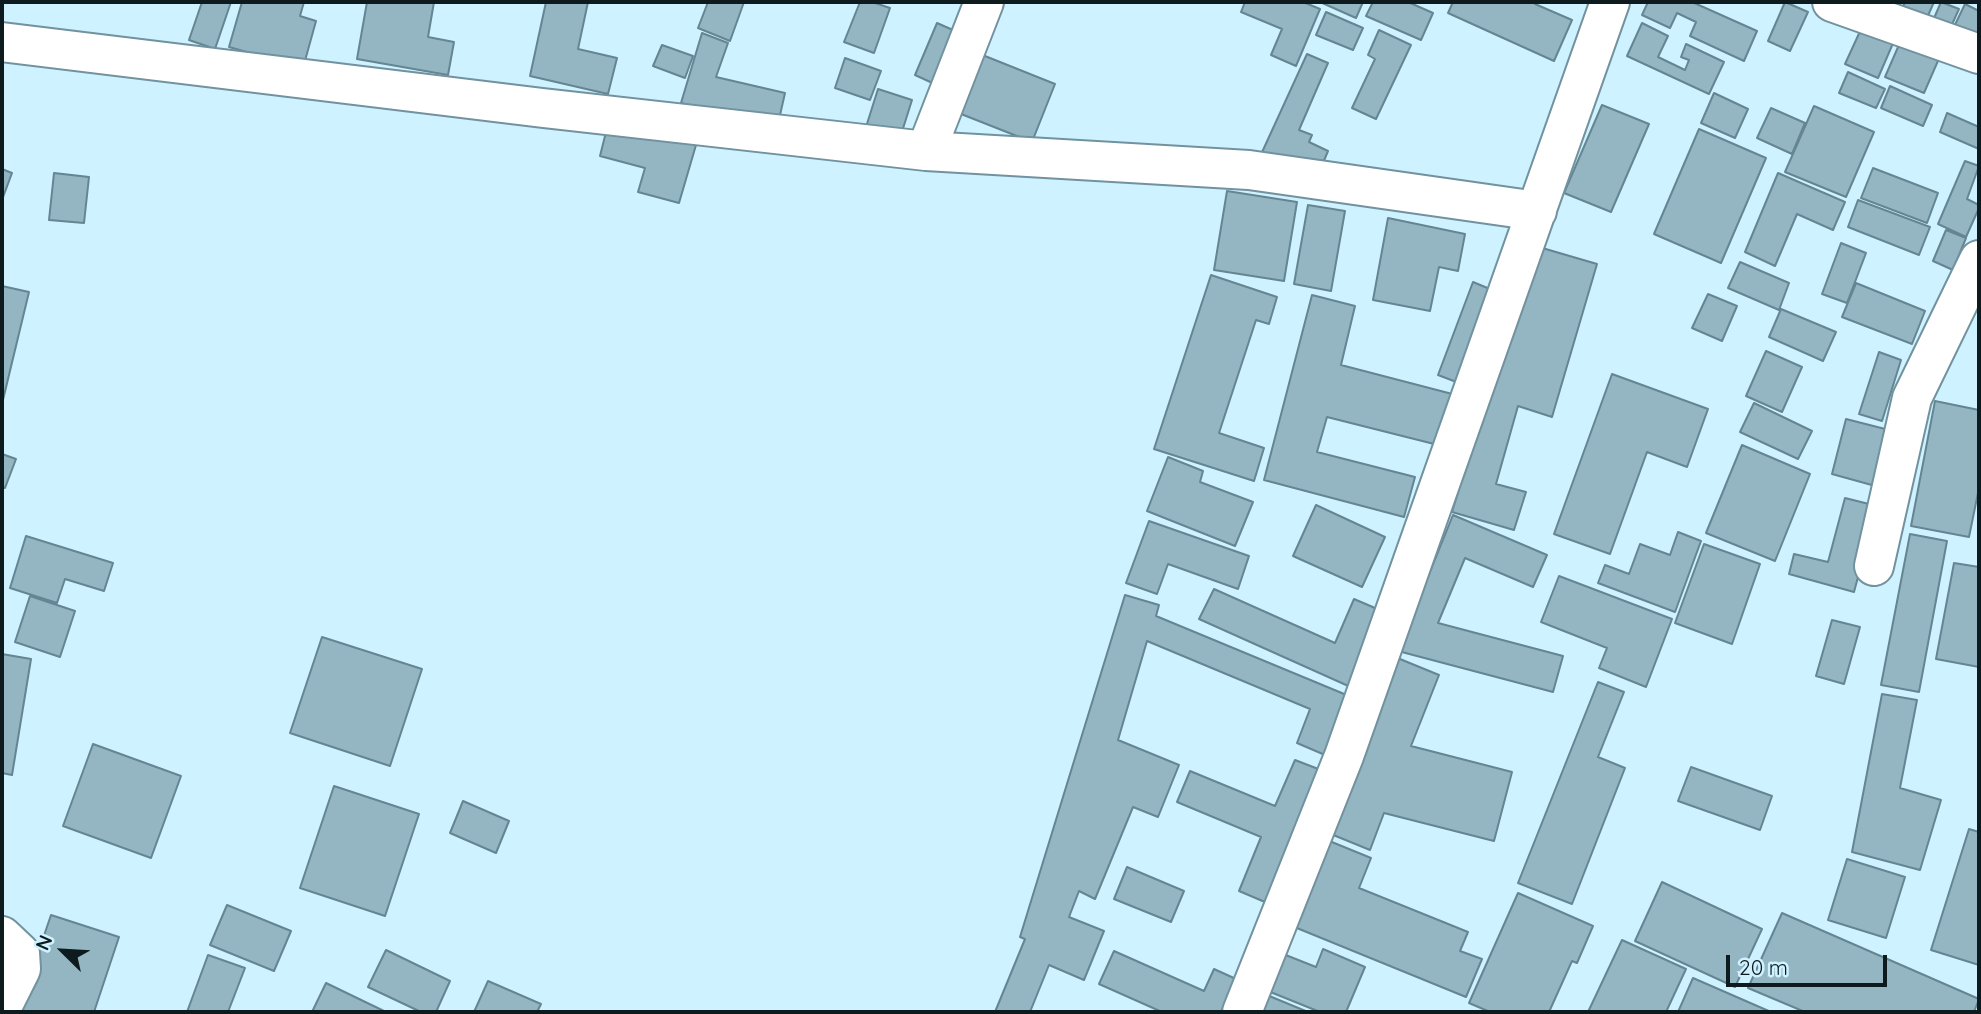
<!DOCTYPE html>
<style>
body{margin:0}
#map{position:relative;width:1981px;height:1014px;overflow:hidden;background:#cef2ff;font-family:Quicksand,sans-serif}
canvas{display:block}
.frame{position:absolute;inset:0;border:4px solid #0d1b1f;pointer-events:none}
.north{position:absolute;left:28px;top:916px;width:70px;height:70px;-webkit-text-stroke:5px #cef2ff;paint-order:stroke;rotate:294deg;font-size:19px;font-weight:700;line-height:28px;text-align:center;color:#0d1b1f}
.north::after{content:'';display:block;margin:auto;width:24px;height:32px;background:#0d1b1f;clip-path:polygon(50% 0,100% 100%,50% 72%,0 100%)}
.scale{position:absolute;left:1726px;top:955px;width:161px;height:32px;box-sizing:border-box;border:4px solid #0d1b1f;border-top:0;padding-left:9px;font-size:21px;line-height:24px;white-space:nowrap;color:#0d1b1f;-webkit-text-stroke:5px #cef2ff;paint-order:stroke}
</style>
<div id="map">
<canvas width="1981" height="1014"></canvas>
<div class="frame"></div>
<div class="north">N</div>
<div class="scale">20 m</div>
</div>
<script>
const g = document.querySelector('canvas').getContext('2d');
g.lineJoin = 'round';
function fillPath(path, color) { g.fillStyle = color; g.fill(path, 'evenodd'); }
const toPath = rows => new Path2D(rows.map(r => 'M' + r).join(''));
function stroke(path, color, width, dash) { g.strokeStyle = color; g.lineWidth = width; g.lineCap = dash ? 'butt' : 'round'; g.setLineDash(dash || []); g.stroke(path); }
const building = toPath([
 [202,2,231,2,215,49,189,40,202,2],
 [242,2,304,2,300,16,316,21,303,68,229,47,242,2],
 [367,2,434,2,428,37,454,42,448,75,357,59,367,2],
 [546,2,588,2,578,49,617,58,608,94,530,76,546,2],
 [708,2,744,2,730,41,698,28,708,2],
 [860,2,872,2,890,8,874,53,844,42,860,2],
 [1245,2,1303,2,1320,9,1296,66,1271,55,1282,29,1241,12,1245,2],
 [1320,2,1363,2,1356,18,1320,2],
 [1373,2,1408,2,1433,13,1421,40,1366,16,1373,2],
 [1453,2,1535,2,1535,4,1572,20,1554,61,1448,13,1453,2],
 [1648,2,1692,2,1757,31,1744,61,1690,36,1696,22,1677,13,1670,28,1642,15,1648,2],
 [1785,2,1808,12,1790,51,1768,41,1785,2],
 [1905,2,1934,2,1923,27,1899,16,1905,2],
 [1941,2,1959,9,1949,31,1932,23,1941,2],
 [1965,4,1979,11,1979,44,1952,31,1965,4],
 [1326,12,1363,28,1353,50,1316,35,1326,12],
 [937,23,962,34,939,86,915,75,937,23],
 [1642,23,1668,36,1658,57,1685,70,1689,60,1681,57,1686,44,1724,62,1709,94,1627,56,1642,23],
 [1862,27,1894,41,1878,78,1845,64,1862,27],
 [1379,30,1411,45,1376,119,1352,108,1375,59,1368,55,1379,30],
 [1905,31,1944,47,1924,93,1885,77,1905,31],
 [702,33,728,43,716,77,785,93,778,124,681,103,702,33],
 [662,45,693,56,685,78,653,66,662,45],
 [980,54,1055,84,1032,142,956,112,980,54],
 [1307,54,1328,63,1299,130,1312,135,1309,142,1328,151,1318,175,1258,161,1307,54],
 [845,58,881,71,870,100,835,88,845,58],
 [1848,72,1885,89,1876,108,1839,93,1848,72],
 [1890,86,1932,105,1923,126,1881,108,1890,86],
 [878,89,912,100,900,138,866,127,878,89],
 [1714,93,1748,109,1735,138,1701,123,1714,93],
 [1602,105,1649,124,1611,212,1564,193,1602,105],
 [1814,106,1874,132,1846,197,1785,172,1814,106],
 [1771,108,1805,123,1792,154,1757,138,1771,108],
 [1947,113,1979,127,1979,149,1940,132,1947,113],
 [609,120,696,145,679,203,638,192,645,168,600,156,609,120],
 [1699,129,1766,158,1721,263,1654,234,1699,129],
 [1965,161,1979,166,1967,199,1979,205,1979,208,1966,237,1938,224,1965,161],
 [1873,168,1938,193,1927,223,1861,198,1873,168],
 [2,169,12,173,2,200,2,169],
 [54,173,89,177,84,223,49,220,54,173],
 [1778,173,1845,202,1833,230,1797,214,1775,266,1745,252,1778,173],
 [1227,191,1297,202,1284,281,1214,270,1227,191],
 [1858,200,1930,227,1919,255,1848,227,1858,200],
 [1308,205,1345,211,1331,291,1294,284,1308,205],
 [1388,218,1465,234,1458,271,1439,267,1430,311,1373,300,1388,218],
 [1946,230,1966,238,1953,270,1933,261,1946,230],
 [1841,243,1866,253,1847,303,1822,294,1841,243],
 [1532,245,1597,264,1552,417,1518,406,1496,484,1526,492,1514,530,1452,512,1532,245],
 [1740,262,1789,283,1779,310,1728,288,1740,262],
 [1211,275,1277,297,1269,324,1256,320,1219,433,1264,448,1254,481,1154,449,1211,275],
 [1473,282,1502,294,1467,386,1438,375,1473,282],
 [1856,283,1925,311,1912,344,1842,317,1856,283],
 [2,286,29,292,2,404,2,286],
 [1708,294,1737,306,1722,341,1692,328,1708,294],
 [1312,295,1355,306,1341,365,1460,396,1446,447,1327,417,1317,452,1415,477,1404,517,1264,480,1312,295],
 [1781,309,1836,332,1823,361,1769,337,1781,309],
 [1766,351,1802,367,1782,412,1746,396,1766,351],
 [1879,352,1901,360,1882,421,1859,414,1879,352],
 [1612,374,1708,409,1687,467,1647,452,1610,554,1554,534,1612,374],
 [1935,401,1979,410,1979,488,1969,537,1911,526,1935,401],
 [1754,403,1812,431,1798,459,1740,432,1754,403],
 [1846,419,1893,431,1879,487,1832,474,1846,419],
 [1742,445,1810,474,1775,561,1706,533,1742,445],
 [2,454,16,459,5,488,2,487,2,454],
 [1168,457,1203,471,1200,482,1253,502,1235,546,1147,511,1168,457],
 [1845,498,1877,506,1854,592,1789,574,1794,554,1828,562,1845,498],
 [1316,505,1385,537,1362,587,1293,556,1316,505],
 [1453,515,1547,555,1533,587,1465,558,1438,623,1563,656,1553,692,1398,651,1453,515],
 [1149,521,1249,556,1238,589,1168,564,1157,594,1126,583,1149,521],
 [1678,532,1701,541,1675,612,1598,583,1605,565,1629,574,1640,544,1670,555,1678,532],
 [1910,534,1947,541,1919,692,1881,685,1910,534],
 [26,536,113,563,104,591,65,579,57,603,10,588,26,536],
 [1704,544,1760,564,1732,644,1675,623,1704,544],
 [1954,563,1979,567,1979,667,1936,659,1954,563],
 [1559,576,1672,619,1646,687,1599,668,1607,648,1541,622,1559,576],
 [1214,589,1335,643,1354,599,1389,614,1355,689,1199,619,1214,589],
 [1125,595,1159,605,1156,616,1349,696,1325,755,1297,743,1310,709,1147,641,1118,740,1179,765,1158,817,1133,807,1095,899,1079,891,1069,917,1104,931,1084,980,1049,965,1030,1012,995,1012,1025,939,1020,937,1125,595],
 [30,596,75,611,60,657,15,642,30,596],
 [1832,620,1860,627,1844,684,1816,676,1832,620],
 [322,637,422,669,390,766,290,733,322,637],
 [2,654,31,659,12,775,2,773,2,654],
 [1395,657,1439,675,1411,746,1512,772,1494,841,1384,813,1370,850,1326,832,1395,657],
 [1598,682,1624,692,1598,757,1625,768,1572,904,1518,883,1598,682],
 [1882,694,1917,700,1900,788,1941,800,1920,870,1852,852,1882,694],
 [93,744,181,776,151,858,63,826,93,744],
 [1295,760,1326,772,1272,905,1239,891,1261,837,1177,802,1190,771,1275,806,1295,760],
 [1691,767,1772,796,1760,830,1678,801,1691,767],
 [334,786,419,814,385,916,300,888,334,786],
 [463,801,509,821,496,853,450,833,463,801],
 [1969,829,1979,832,1979,965,1931,950,1969,829],
 [1322,838,1371,858,1359,888,1468,932,1460,951,1482,959,1466,997,1287,924,1322,838],
 [1847,859,1905,877,1886,938,1828,920,1847,859],
 [1127,867,1184,891,1171,922,1114,899,1127,867],
 [1662,882,1762,929,1735,987,1635,941,1662,882],
 [1518,893,1593,926,1577,963,1572,961,1549,1012,1490,1012,1469,1003,1518,893],
 [227,905,291,931,274,971,210,945,227,905],
 [1782,913,1979,999,1974,1012,1805,1012,1748,988,1782,913],
 [51,915,119,937,94,1012,18,1012,51,915],
 [1622,940,1686,969,1666,1012,1588,1012,1622,940],
 [1323,949,1365,967,1346,1012,1320,1012,1263,989,1278,952,1316,967,1323,949],
 [386,950,450,981,436,1012,421,1012,368,987,386,950],
 [1114,951,1204,991,1214,969,1236,979,1221,1012,1162,1012,1099,984,1114,951],
 [208,955,245,968,228,1012,187,1012,208,955],
 [1693,978,1771,1012,1678,1012,1693,978],
 [488,981,541,1004,537,1012,474,1012,488,981],
 [326,983,386,1012,312,1012,326,983],
 [1262,993,1308,1012,1254,1012,1262,993]
]);
fillPath(building, '#94b6c3');
stroke(building, '#648591', 2);
const street = toPath([
 [1832,2,1979,54],
 [2,42,543,108,926,151,1249,170,1537,211],
 [926,151,984,2],
 [1874,566,1912,398,1979,260],
 [2,936,20,953,21,969,2,1007],
 [1242,1012,1344,756,1610,2]
]);
stroke(street, '#71929e', 42);
stroke(street, '#fff', 38);
</script>
